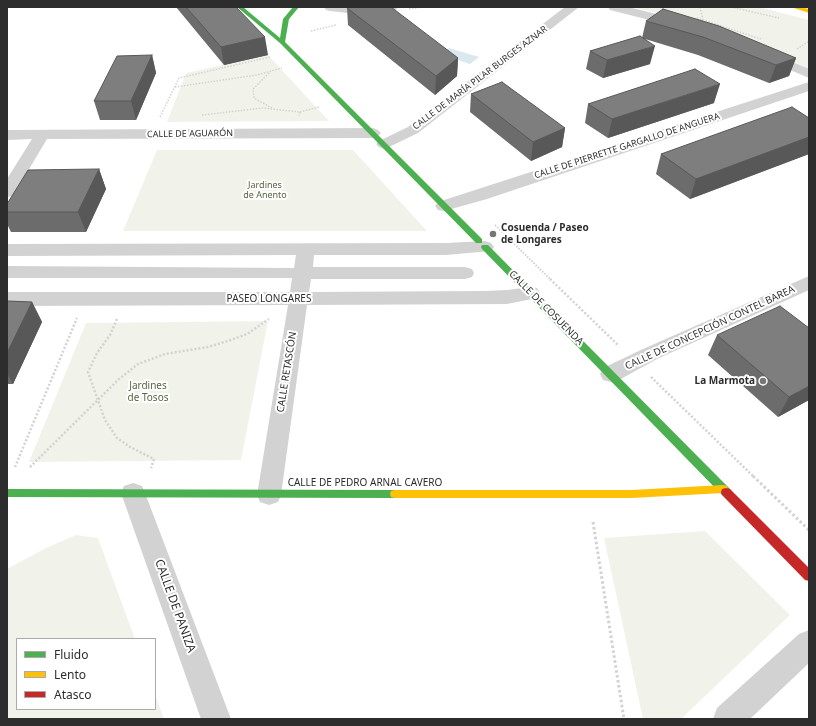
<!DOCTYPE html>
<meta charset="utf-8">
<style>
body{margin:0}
#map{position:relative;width:816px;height:726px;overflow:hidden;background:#fff;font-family:"Noto Sans",sans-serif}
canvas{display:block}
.frame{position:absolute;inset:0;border:8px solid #2d2d2d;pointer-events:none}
.legend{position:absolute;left:16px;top:638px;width:140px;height:72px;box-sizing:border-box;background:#fff;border:1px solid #ababab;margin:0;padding:5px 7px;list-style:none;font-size:12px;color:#2d2d2d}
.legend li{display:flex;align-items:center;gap:8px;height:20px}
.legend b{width:20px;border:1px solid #ababab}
</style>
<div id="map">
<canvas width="816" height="726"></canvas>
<div class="frame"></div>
<ul class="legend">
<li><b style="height:5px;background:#4caf50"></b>Fluido</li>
<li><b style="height:5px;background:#ffc107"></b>Lento</li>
<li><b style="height:5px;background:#c62828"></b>Atasco</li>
</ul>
</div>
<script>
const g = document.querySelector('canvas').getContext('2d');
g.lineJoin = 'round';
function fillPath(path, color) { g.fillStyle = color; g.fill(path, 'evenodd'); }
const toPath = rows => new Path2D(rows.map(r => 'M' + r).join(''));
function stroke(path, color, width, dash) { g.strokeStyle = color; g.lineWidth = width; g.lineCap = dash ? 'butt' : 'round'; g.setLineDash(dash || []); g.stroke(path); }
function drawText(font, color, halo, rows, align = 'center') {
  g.font = font + ' "Noto Sans",sans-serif'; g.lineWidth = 4; g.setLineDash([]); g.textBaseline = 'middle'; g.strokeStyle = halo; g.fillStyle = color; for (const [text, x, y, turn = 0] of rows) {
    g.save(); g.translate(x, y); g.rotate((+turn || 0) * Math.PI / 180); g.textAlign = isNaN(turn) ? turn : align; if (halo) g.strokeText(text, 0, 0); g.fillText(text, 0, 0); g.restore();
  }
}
fillPath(toPath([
 [631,7,759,7,809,20,809,70,791,60,671,16],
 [268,55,329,121,167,122,186,73],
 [157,150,353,150,427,231,123,231],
 [268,321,241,460,29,462,86,323],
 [705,531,790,615,681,719,643,719,604,538],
 [76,535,98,538,135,639,17,639,17,709,155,709,155,694,164,719,7,719,7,569,46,548]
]), '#f1f3eb');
fillPath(toPath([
 [449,48,479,57,470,64,440,54]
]), '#d9e9ef');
stroke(toPath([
 [700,7,703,20],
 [731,7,779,18],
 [409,9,423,7],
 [697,18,761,39],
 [311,31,336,25],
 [797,49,809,41],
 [269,73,253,89,254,98,272,108],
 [175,87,257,75,282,68],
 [300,112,319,107],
 [202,115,263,108,300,112,299,116],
 [160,117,179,78,270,57]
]), '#d2d2d2', 1.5, [1.5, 1.5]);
stroke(toPath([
 [495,225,551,280]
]), '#d2d2d2', 2, [1.5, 1.5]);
stroke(toPath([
 [550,279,619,346],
 [117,319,110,335,97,353,88,372,105,420,117,438,130,447,154,459,151,468],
 [651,377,754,477],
 [15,467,77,318],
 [30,467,118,380,138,364,165,354,208,347,228,341,247,334,269,319]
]), '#d2d2d2', 2.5, [2, 2]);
stroke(toPath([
 [753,476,809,530],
 [593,522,624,719]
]), '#d2d2d2', 3, [2.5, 2.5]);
fillPath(toPath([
 [324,7,398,7,396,10,392,11,357,14,330,11,326,10,324,7],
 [565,7,579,7,418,133,389,147,384,149,379,147,376,144,379,141,408,127,565,7],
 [608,7,628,7,685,21,687,24,685,27,681,28,610,10,608,7],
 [767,51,809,69,809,78,762,58,760,55,762,52,767,51],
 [809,82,809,91,487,199,444,211,438,210,435,206,438,202,809,82],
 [373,128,378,130,381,133,378,136,373,138,47,139,13,196,7,197,7,179,32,139,7,140,7,130,373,128],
 [485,241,491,243,494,247,491,251,446,255,314,255,313,267,465,267,472,269,474,273,472,277,465,279,311,279,309,292,485,291,507,290,530,287,537,288,540,293,537,298,507,304,307,305,281,495,278,502,269,505,260,502,257,495,288,305,7,306,7,292,290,292,292,278,7,278,7,266,294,268,296,255,7,256,7,244,446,243,485,241],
 [809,276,809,290,657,359,619,380,611,382,603,380,600,374,603,368,643,349,809,276],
 [133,483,142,486,145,493,231,719,201,719,121,493,124,486,133,483],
 [809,630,809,663,750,719,713,719,717,708,799,634,809,630]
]), '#d2d2d2');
fillPath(toPath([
 [237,7,243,7,280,38,283,19,293,7,299,7,289,19,285,42,482,239,482,243,476,243,280,43,237,7],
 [482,245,488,245,730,489,731,492,730,495,726,496,722,495,482,249,481,247,482,245],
 [7,489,395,490,399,491,400,494,399,497,395,498,7,497,7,489]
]), '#4caf50');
fillPath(toPath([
 [791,7,800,7,809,9,809,13,791,7],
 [723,485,727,486,728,489,727,492,723,493,632,498,395,498,391,497,390,494,391,491,395,490,632,490,723,485]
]), '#ffc107');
fillPath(toPath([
 [726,488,730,489,809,568,809,581,805,580,722,495,721,492,722,489,726,488]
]), '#c62828');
fillPath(toPath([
 [176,7,236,7,268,55,224,65],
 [347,8,458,58,457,76,435,95,348,25],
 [646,21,796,58,789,76,769,83,698,55,645,39,650,64,603,78,586,69,590,51,642,38],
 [152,55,156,73,136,120,100,120,94,101],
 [471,94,565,128,562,147,531,161,470,112],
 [714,103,608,138,585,123,588,104],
 [809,118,809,154,690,199,656,174,661,154],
 [99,169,106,189,86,232,11,232,7,224,7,204],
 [7,301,32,302,42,322,13,384,7,384],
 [717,335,809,400,778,417,708,355]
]), '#6c6c6c');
fillPath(toPath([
 [265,37,268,55,224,65,221,47],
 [655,46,650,64,603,78,607,60],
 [152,55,156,73,136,120,131,101],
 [458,58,457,76,435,95,436,76],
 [796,58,789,76,769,83,776,65],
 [720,84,714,103,608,138,612,119],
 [565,128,562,147,531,161,533,142],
 [809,137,809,154,690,199,696,179],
 [99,169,106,189,86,232,78,212],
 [32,302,42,322,13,384,7,373,7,353],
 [809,386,809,400,778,417,789,397]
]), '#585858');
const building = toPath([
 [186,7,236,7,265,37,221,47,186,7],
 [352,7,391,7,458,58,436,76,347,8,352,7],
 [663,9,719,26,796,58,776,65,703,37,646,21,663,9],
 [640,36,655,46,607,60,590,51,640,36],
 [152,55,131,101,94,101,117,56,152,55],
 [695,69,720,84,612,119,588,104,695,69],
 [502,82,565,128,533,142,471,94,502,82],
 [792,107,809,118,809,137,696,179,661,154,792,107],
 [99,169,78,212,7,212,7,204,28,170,99,169],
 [7,301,32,302,7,353,7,301],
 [780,306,809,328,809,386,789,397,717,335,780,306]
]);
fillPath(building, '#7e7e7e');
stroke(building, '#585858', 1);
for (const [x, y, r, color] of [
 [493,234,4,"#767676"],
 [763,381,4,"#767676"]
]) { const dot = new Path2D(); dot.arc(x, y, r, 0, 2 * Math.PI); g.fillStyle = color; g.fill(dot); stroke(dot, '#fff', 1.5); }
drawText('9px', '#2d2d2d', '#fff', [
 ["CALLE DE MARÍA PILAR BURGES AZNAR",480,78,-37],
 ["CALLE DE AGUARÓN",190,134,-1],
 ["CALLE DE PIERRETTE GARGALLO DE ANGUERA",627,146,-18]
]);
drawText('9px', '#56653e', '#fff', [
 ["Jardines",265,185],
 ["de Anento",265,195]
]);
drawText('bold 10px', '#2d2d2d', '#fff', [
 ["Cosuenda / Paseo",501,228],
 ["de Longares",501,240],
 ["La Marmota",755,381,"right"]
], 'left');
drawText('10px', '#2d2d2d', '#fff', [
 ["PASEO LONGARES",269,299],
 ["CALLE DE COSUENDA",546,308,45],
 ["CALLE DE CONCEPCIÓN CONTEL BAREA",710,328,-25],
 ["CALLE RETASCÓN",287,372,-81],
 ["CALLE DE PEDRO ARNAL CAVERO",365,483]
]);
drawText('10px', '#56653e', '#fff', [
 ["Jardines",148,386],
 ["de Tosos",148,398]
]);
drawText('12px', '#2d2d2d', '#fff', [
 ["CALLE DE PANIZA",175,606,70]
]);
</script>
